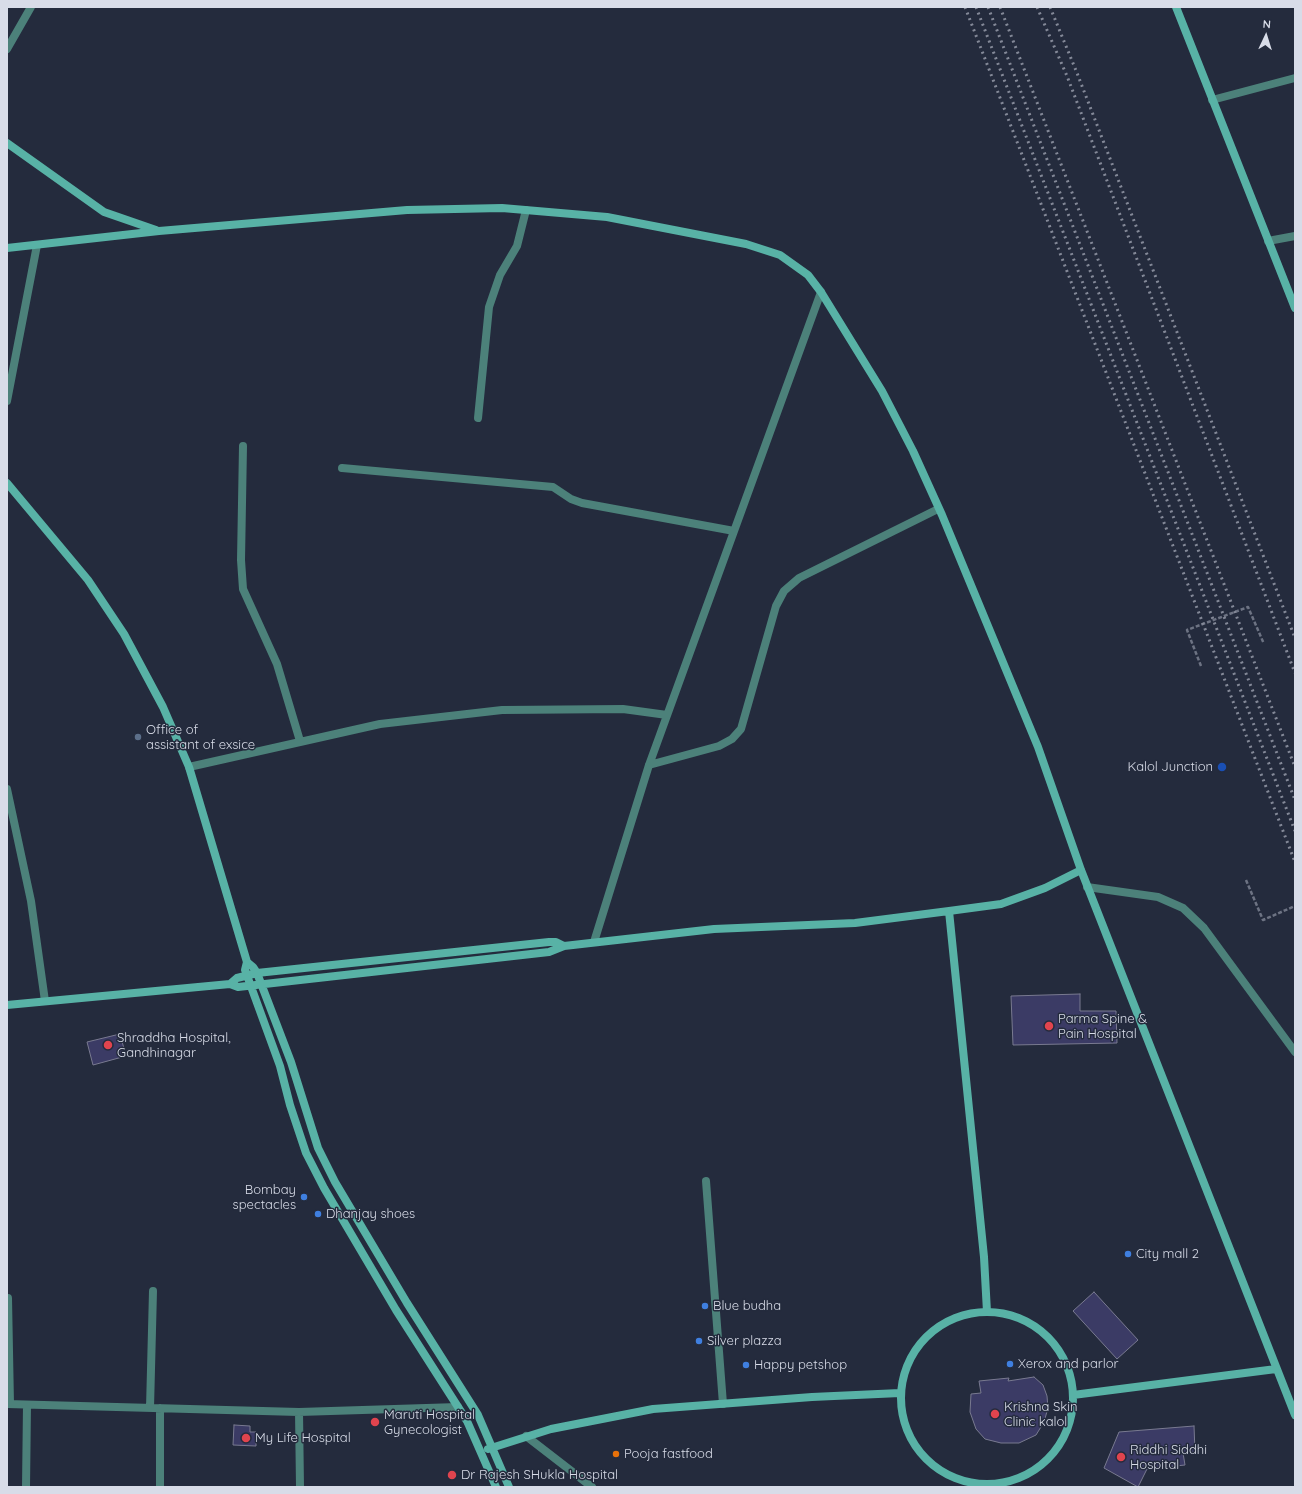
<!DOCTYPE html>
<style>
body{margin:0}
#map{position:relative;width:1302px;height:1494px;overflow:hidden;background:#242b3d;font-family:Quicksand,sans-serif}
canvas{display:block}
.frame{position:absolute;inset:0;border:8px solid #d8dce8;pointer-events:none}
.north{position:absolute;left:1246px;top:16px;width:40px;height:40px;-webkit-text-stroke:3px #242b3d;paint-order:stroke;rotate:4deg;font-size:11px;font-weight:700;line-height:16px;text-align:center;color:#d8dce8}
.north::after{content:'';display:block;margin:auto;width:14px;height:18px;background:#d8dce8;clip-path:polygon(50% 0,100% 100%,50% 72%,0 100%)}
</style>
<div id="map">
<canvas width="1302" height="1494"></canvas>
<div class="frame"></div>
<div class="north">N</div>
</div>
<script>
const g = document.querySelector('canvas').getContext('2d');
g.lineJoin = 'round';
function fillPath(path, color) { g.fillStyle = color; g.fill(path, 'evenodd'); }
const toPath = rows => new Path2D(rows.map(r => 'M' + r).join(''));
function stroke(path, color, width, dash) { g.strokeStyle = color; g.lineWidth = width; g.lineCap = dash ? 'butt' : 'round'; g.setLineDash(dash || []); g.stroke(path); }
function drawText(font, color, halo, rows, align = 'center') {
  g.font = font + ' Quicksand,sans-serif'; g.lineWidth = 3; g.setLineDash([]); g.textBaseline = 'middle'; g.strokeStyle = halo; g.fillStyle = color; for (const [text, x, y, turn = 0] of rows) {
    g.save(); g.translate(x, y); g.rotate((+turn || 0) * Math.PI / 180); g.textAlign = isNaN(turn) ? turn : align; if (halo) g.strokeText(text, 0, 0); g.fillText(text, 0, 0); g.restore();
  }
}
const building = toPath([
 [1080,994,1080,1011,1116,1011,1117,1043,1013,1045,1011,996,1080,994],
 [120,1034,126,1056,93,1065,87,1042,120,1034],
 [1094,1292,1138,1340,1117,1359,1073,1311,1094,1292],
 [1034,1377,1043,1385,1047,1396,1048,1408,1044,1422,1036,1435,1019,1443,1001,1443,985,1439,976,1429,970,1412,971,1394,981,1393,979,1381,1009,1378,1008,1381,1034,1377],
 [234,1425,250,1426,250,1432,256,1432,256,1446,233,1445,234,1425],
 [1194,1426,1195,1452,1183,1453,1185,1465,1147,1469,1138,1487,1104,1468,1119,1432,1194,1426]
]);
fillPath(building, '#3b3b65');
stroke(building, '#797a90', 1);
stroke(toPath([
 [1201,666,1187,630,1248,607,1264,644],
 [1246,880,1263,920,1295,906]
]), '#6d7383', 2.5, [4, 2]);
stroke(toPath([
 [7,49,31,7],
 [706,1181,723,1404]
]), '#4c817a', 8);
stroke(toPath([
 [1212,100,1295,78],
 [1268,241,1295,236],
 [7,401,37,245],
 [478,418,489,307,500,275,517,246,526,210],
 [243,446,241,560,243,589,277,664,300,741],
 [342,468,553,487,571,499,582,503,734,531],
 [649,765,719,746,732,739,741,729,776,606,784,591,799,578,938,509],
 [189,767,380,724,502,710,623,709,667,715],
 [7,789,31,901,45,1001],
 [1087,887,1158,897,1183,908,1204,928,1295,1052],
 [594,942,649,765,821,292],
 [8,1298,10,1404],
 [7,1404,299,1412,458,1407],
 [150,1408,153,1291],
 [160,1408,160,1487],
 [299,1412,300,1487],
 [526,1436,592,1487],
 [26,1487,27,1405]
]), '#4c817a', 8);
stroke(toPath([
 [1176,7,1295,308],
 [7,143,104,212,156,230],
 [7,248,159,231,407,210,502,208,607,217,746,244,780,255,808,275,821,292,882,391,913,451,942,515,1038,747,1081,870,1295,1415],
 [7,483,88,580,124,634,163,707,189,767,247,962,245,970,280,1066,290,1105,306,1153,324,1188,396,1310,467,1421,496,1487],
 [949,911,984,1257,987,1312],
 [247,962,253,967,257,973,291,1062,318,1148,335,1182,407,1303,478,1415,509,1487],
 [230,984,237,978,257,973,549,942,556,942,564,946],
 [7,1005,230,984,238,987,549,952,564,946,714,929,855,923,949,911,1001,904,1045,888,1081,870],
 '901 1398a86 86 0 1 1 172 0a86 86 0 1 1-172 0Z',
 [1073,1395,1276,1369],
 [488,1449,551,1429,653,1409,812,1397,900,1393]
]), '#58b2a6', 8);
stroke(toPath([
 [965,7,1295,862],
 [976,7,1295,831],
 [988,7,1295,800],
 [1000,7,1295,767],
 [1037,7,1067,76,1295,673],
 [1050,7,1077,73,1295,638]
]), '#848998', 3, [2, 4]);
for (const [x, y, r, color] of [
 [138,737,4,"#5c6f8a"],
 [1222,767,5,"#1a4fb4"],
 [1049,1026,5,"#e0444e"],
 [108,1045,5,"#e0444e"],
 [304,1197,4,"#3f7fe0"],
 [318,1214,4,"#3f7fe0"],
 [1128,1254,4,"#3f7fe0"],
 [705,1306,4,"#3f7fe0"],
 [699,1341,4,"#3f7fe0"],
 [1010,1364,4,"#3f7fe0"],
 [746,1365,4,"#3f7fe0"],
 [995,1414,5,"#e0444e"],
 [375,1422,5,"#e0444e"],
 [246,1438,5,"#e0444e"],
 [616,1454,4,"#e8710a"],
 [1121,1457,5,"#e0444e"],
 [452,1475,5,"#e0444e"]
]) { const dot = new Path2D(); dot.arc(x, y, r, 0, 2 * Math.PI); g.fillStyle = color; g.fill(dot); stroke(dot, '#242b3d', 1.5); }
drawText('13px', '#d8dce8', '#242b3d', [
 ["Office of",146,730],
 ["assistant of exsice",146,745],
 ["Kalol Junction",1213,767,"right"],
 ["Parma Spine &",1058,1019],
 ["Pain Hospital",1058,1034],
 ["Shraddha Hospital,",117,1038],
 ["Gandhinagar",117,1053],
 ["Bombay",296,1190,"right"],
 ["spectacles",296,1205,"right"],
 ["Dhanjay shoes",326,1214],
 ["City mall 2",1136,1254],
 ["Blue budha",713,1306],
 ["Silver plazza",707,1341],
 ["Xerox and parlor",1018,1364],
 ["Happy petshop",754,1365],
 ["Krishna Skin",1004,1407],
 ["Clinic kalol",1004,1422],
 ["Maruti Hospital",384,1415],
 ["Gynecologist",384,1430],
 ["My Life Hospital",255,1438],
 ["Riddhi Siddhi",1130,1450],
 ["Hospital",1130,1465],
 ["Pooja fastfood",624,1454],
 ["Dr Rajesh SHukla Hospital",461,1475]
], 'left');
</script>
